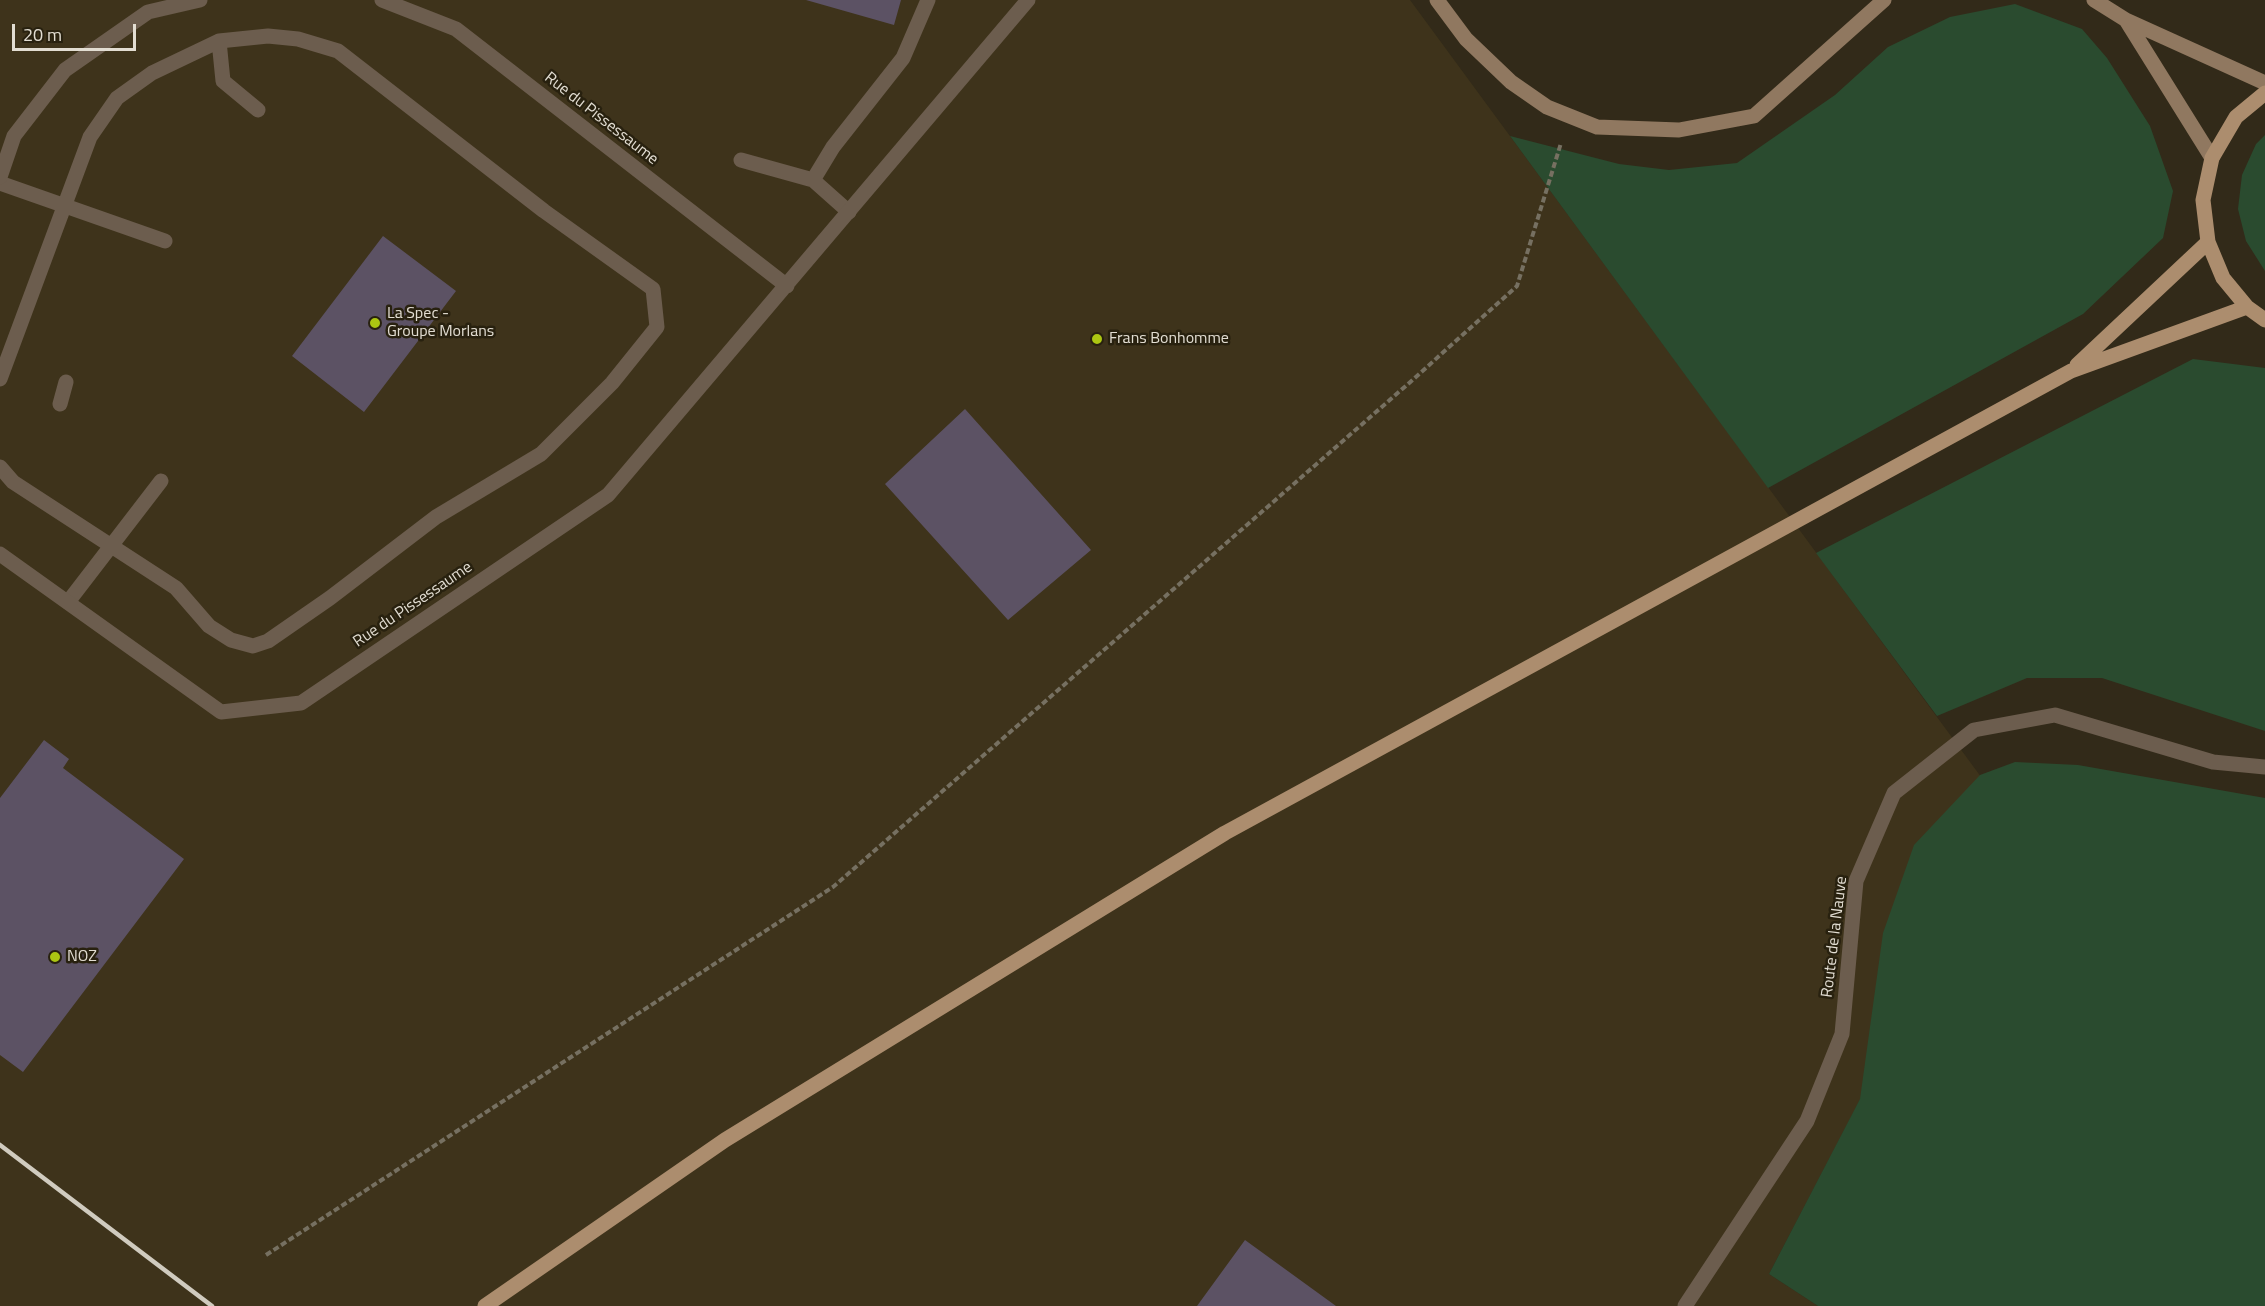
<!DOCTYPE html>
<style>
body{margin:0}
#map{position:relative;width:2265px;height:1306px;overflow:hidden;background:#322a19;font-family:"Titillium Web",sans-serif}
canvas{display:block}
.scale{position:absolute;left:12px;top:24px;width:124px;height:27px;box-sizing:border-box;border:3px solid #e2ddd2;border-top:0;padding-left:8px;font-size:18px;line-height:21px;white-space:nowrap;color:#e2ddd2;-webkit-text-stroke:4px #28210f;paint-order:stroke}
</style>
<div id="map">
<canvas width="2265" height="1306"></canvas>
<div class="scale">20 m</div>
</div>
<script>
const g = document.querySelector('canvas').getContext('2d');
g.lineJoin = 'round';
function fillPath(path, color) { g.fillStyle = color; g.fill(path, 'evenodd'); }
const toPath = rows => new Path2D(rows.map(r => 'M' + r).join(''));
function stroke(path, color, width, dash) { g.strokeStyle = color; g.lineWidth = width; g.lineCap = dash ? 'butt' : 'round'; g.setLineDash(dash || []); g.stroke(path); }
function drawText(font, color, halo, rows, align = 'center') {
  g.font = font + ' "Titillium Web",sans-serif'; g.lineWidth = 5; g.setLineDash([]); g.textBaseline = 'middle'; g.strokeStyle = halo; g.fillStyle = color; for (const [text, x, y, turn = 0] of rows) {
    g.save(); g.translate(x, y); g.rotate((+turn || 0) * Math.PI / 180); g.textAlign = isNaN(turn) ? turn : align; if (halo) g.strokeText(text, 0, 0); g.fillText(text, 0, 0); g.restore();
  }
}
fillPath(toPath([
 [0,0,1410,0,2009,815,1769,1274,1818,1306,0,1306]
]), '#3e331b');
fillPath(toPath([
 [2015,4,2082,29,2107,58,2150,126,2173,191,2163,238,2083,314,1768,488,1510,136,1619,164,1669,170,1737,163,1835,95,1888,47,1950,17],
 [2265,135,2265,271,2246,241,2238,209,2242,175,2256,144],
 [2193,359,2265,368,2265,731,2102,678,2027,678,1937,716,1816,553],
 [2015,762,2078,765,2265,798,2265,1306,1818,1306,1769,1274,1860,1099,1883,933,1914,845,1980,775]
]), '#2a4b2f');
fillPath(toPath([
 [806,0,901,0,894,25],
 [383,236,456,291,364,412,292,356],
 [965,409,1091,550,1008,620,885,484],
 [44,740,69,759,63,768,184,859,23,1072,0,1055,0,798],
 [1245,1240,1336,1306,1197,1306]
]), '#5c5264');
stroke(toPath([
 [266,1255,833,887,1408,384,1517,286,1561,143]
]), '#767061', 4, [6, 3]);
stroke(toPath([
 [219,41,223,81,258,110],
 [741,160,813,180,849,212],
 [813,180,833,147,903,58,928,0],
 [0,183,165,241],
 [0,379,90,137,117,98,152,73,219,41,268,36,298,39,338,51,544,211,653,289,657,327,612,383,541,454,436,517,330,598,268,641,253,646,231,640,209,626,176,588,13,482,0,467],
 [60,404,66,382],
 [68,602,161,481]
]), '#6c5d4e', 15);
stroke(toPath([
 [382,0,456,29,787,286],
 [0,177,14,136,65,70,148,12,200,0],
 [0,554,221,712,301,703,608,495,1028,0]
]), '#6c5d4e', 15);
stroke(toPath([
 [1685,1306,1807,1121,1842,1034,1856,881,1894,793,1974,730,2055,715,2213,762,2265,767]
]), '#6c5d4e', 15);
stroke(toPath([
 [1437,0,1466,39,1511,82,1547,107,1597,127,1679,130,1754,116,1884,0],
 [2094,0,2126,20,2265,83],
 [2126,20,2212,158]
]), '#907860', 15);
stroke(toPath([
 [2265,93,2236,117,2212,158,2203,200,2208,242,2223,278,2247,307,2265,320],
 [2077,365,2208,242],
 [485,1306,725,1140,1225,833,2071,371,2247,307]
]), '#ac8d6e', 15);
stroke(toPath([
 [0,1145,212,1306]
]), '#d0cbbf', 4.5);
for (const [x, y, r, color] of [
 [375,323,6,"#acc612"],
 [1097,339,6,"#acc612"],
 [55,957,6,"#acc612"]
]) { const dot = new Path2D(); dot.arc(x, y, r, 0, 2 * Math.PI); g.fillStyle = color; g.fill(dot); stroke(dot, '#28210f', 2); }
drawText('16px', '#e2ddd2', '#28210f', [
 ["Rue du Pissessaume",601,119,38],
 ["Rue du Pissessaume",413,605,-34],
 ["Route de la Nauve",1835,937,-83]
]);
drawText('16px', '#e2ddd2', '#28210f', [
 ["La Spec -",387,314],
 ["Groupe Morlans",387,332],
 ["Frans Bonhomme",1109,339],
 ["NOZ",67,957]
], 'left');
</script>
